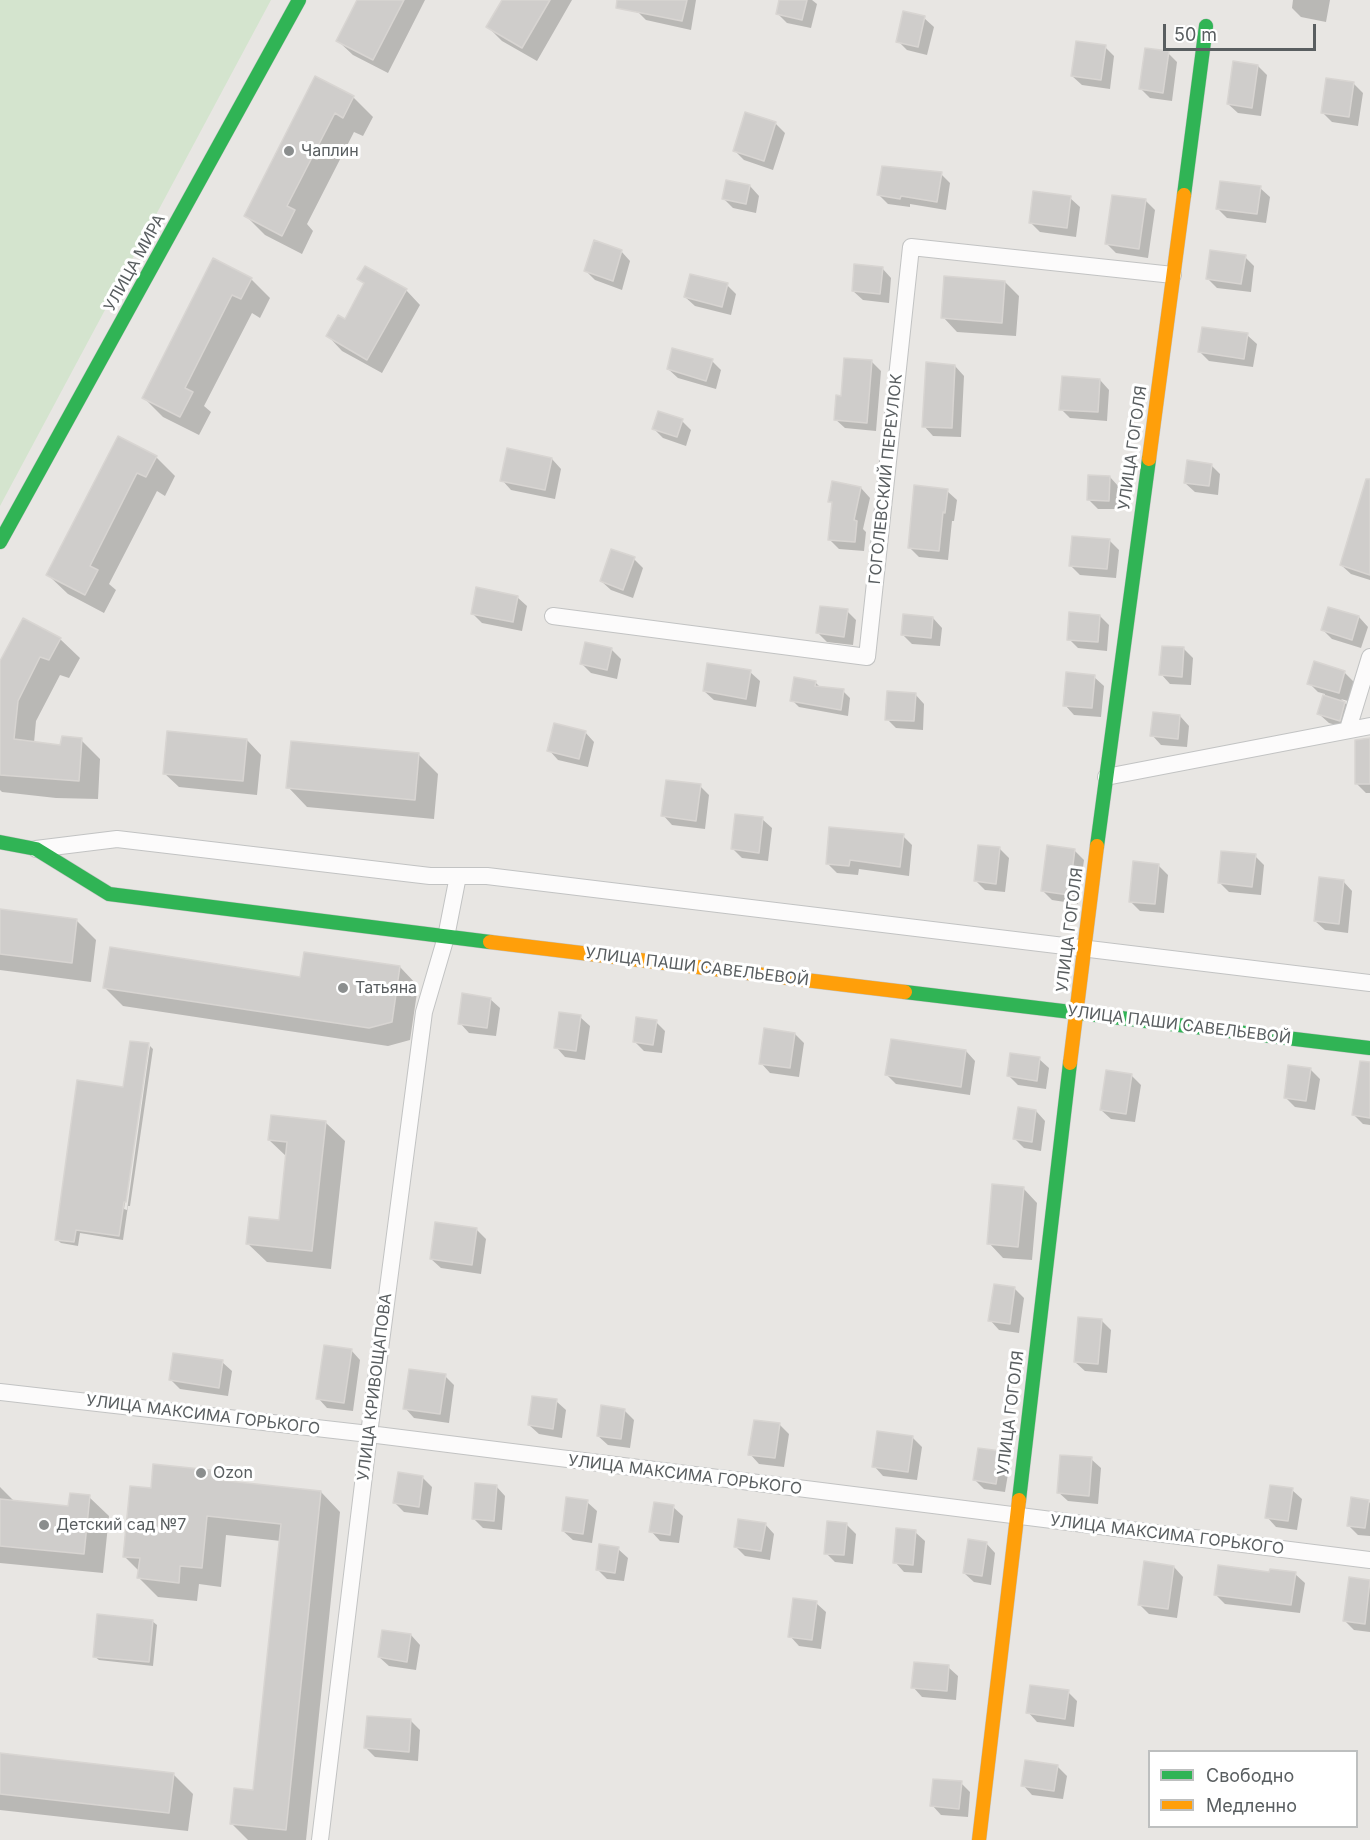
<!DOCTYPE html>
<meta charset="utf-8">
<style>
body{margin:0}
#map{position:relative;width:1370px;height:1840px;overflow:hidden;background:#e8e6e3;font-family:Inter,sans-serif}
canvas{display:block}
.legend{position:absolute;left:1148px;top:1750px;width:210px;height:78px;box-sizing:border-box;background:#fff;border:2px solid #bdbfbf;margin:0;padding:8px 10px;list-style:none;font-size:18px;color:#595e60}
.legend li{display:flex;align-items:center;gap:12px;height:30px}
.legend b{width:30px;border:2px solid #bdbfbf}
.scale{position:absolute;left:1163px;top:24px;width:153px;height:27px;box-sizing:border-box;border:3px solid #595e60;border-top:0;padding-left:8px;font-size:18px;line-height:21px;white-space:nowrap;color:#595e60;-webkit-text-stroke:4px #fff;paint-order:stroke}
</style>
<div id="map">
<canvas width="1370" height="1840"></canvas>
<ul class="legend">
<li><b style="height:8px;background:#30b455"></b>Свободно</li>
<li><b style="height:8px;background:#ff9f0a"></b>Медленно</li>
</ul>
<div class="scale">50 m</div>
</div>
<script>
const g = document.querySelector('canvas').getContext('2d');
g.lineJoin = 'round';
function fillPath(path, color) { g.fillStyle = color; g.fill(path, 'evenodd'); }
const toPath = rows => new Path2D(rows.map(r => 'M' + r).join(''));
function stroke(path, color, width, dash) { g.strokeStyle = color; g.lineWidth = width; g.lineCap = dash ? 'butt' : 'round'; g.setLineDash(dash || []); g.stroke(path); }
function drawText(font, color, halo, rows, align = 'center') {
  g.font = font + ' Inter,sans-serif'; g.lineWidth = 6; g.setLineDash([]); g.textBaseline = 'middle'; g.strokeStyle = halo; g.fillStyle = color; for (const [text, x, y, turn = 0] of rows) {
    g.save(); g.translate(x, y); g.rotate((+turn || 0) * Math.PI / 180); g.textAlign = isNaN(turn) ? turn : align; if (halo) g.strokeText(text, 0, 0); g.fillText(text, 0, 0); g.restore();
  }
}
fillPath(toPath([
 [0,0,271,0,0,506]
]), '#d4e4ce');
fillPath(toPath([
 [359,0,425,0,388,73,353,55,338,41],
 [503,0,572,0,537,61,502,41,488,27],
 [639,0,696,0,691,30,646,20,637,11],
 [781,0,812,0,817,4,811,28,787,23,777,13],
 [1293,0,1330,0,1326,22,1301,17,1292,8],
 [924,18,934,27,927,55,907,50,898,41],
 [1105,47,1114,56,1110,89,1082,85,1072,76],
 [1168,53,1177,62,1172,101,1150,98,1141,89],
 [1258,66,1267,75,1261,116,1238,113,1228,104],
 [316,78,353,97,373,117,363,136,354,132,307,224,313,231,302,254,265,235,246,216],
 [1353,83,1363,93,1358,126,1332,122,1323,113],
 [746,114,776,124,785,133,773,170,744,160,735,151],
 [941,174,950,183,946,210,910,204,910,207,888,204,879,195],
 [750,186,759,196,756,213,733,208,724,199],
 [1260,188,1270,197,1266,223,1227,218,1217,208],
 [1070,198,1080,207,1076,237,1040,232,1031,223],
 [1146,201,1155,210,1148,258,1116,253,1107,244],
 [621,251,630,261,622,290,595,280,586,271],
 [1245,257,1254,266,1251,292,1217,288,1207,278],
 [214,260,251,279,270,298,260,318,252,313,204,406,211,412,199,435,163,417,143,397],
 [882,268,891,278,889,303,863,300,853,291],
 [359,279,406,290,420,305,382,373,342,351,328,336,345,321,365,285],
 [1005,282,1019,296,1016,336,957,332,943,317],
 [727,285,736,294,731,315,695,306,685,297],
 [1247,335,1257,344,1253,367,1209,361,1200,352],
 [712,361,721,370,716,389,678,378,668,369],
 [872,362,881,371,876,431,845,428,835,419,843,397],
 [955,366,964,376,961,437,933,436,924,426],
 [1100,380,1109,390,1107,421,1070,418,1061,409],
 [682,421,691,430,686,446,663,438,654,429],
 [119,438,156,457,175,476,165,496,157,491,109,584,116,590,104,613,68,594,48,575],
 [552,459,561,469,555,499,511,490,502,480],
 [1211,465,1220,474,1218,495,1195,492,1185,483],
 [1110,477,1119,487,1118,509,1098,509,1089,500],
 [861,488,870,498,863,529,866,532,864,551,839,549,829,539,833,504,830,501],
 [947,491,957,500,954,521,952,521,948,560,919,557,909,547],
 [1370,497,1370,580,1351,574,1341,565],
 [1109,540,1119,550,1116,578,1080,575,1071,566],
 [634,559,643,568,633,598,611,590,601,581],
 [517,597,527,606,522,631,482,623,472,613],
 [847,611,856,620,853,645,827,642,818,633],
 [1100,616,1109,625,1107,651,1078,648,1069,639],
 [1359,617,1368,627,1361,648,1332,639,1323,630],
 [933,618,942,628,940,646,912,644,902,634],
 [60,639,80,658,69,678,60,675,36,721,34,743,61,747,81,740,100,759,98,799,56,798,2,792,0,790,0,665],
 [611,649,621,659,617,679,591,673,582,664],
 [1184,649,1193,658,1191,685,1170,684,1161,674],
 [750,672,760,681,756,707,714,700,704,691],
 [1344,672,1354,682,1348,701,1341,699,1354,712,1349,729,1329,723,1319,714,1325,694,1318,692,1309,683],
 [1094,677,1104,686,1101,717,1074,715,1065,705],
 [815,682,821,688,843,691,850,698,848,716,799,707,792,700],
 [915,694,924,704,923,730,896,728,887,719],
 [1180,716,1189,726,1187,747,1161,745,1152,735],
 [585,732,594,742,588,767,558,760,549,750],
 [247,740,261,755,257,795,179,787,164,773],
 [418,754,438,774,434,819,307,807,288,787],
 [1370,759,1370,793,1366,793,1356,783],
 [700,786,709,795,705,829,672,825,663,815],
 [762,819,772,828,768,861,742,858,733,849],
 [903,836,912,845,909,876,859,869,858,875,837,873,827,863],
 [1000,849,1009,858,1005,892,985,890,975,880],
 [1074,850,1084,860,1078,904,1052,900,1043,891],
 [1255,856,1264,865,1261,895,1229,892,1220,883],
 [1158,865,1168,875,1164,913,1140,911,1130,901],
 [1343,881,1352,891,1348,933,1325,930,1315,921],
 [0,911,77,921,96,940,91,982,0,970],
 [400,967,418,986,410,1040,388,1046,123,1006,105,988,301,978],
 [490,999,500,1008,496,1036,469,1033,460,1023],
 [580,1017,590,1026,585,1060,565,1057,556,1047],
 [656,1022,665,1031,662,1053,644,1051,634,1041],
 [795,1034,804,1043,799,1077,770,1073,761,1063],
 [131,1042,150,1046,147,1046,124,1209,127,1210,150,1046,153,1049,130,1206,128,1206,123,1240,80,1233,78,1246,61,1243,56,1239,79,1082,124,1088],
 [966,1051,975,1061,970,1095,896,1084,887,1075],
 [1039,1059,1049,1068,1046,1089,1018,1085,1008,1075],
 [1310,1069,1320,1079,1315,1110,1295,1107,1285,1097],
 [1131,1075,1141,1085,1135,1122,1111,1119,1101,1110],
 [1370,1079,1370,1125,1363,1124,1354,1115],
 [1036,1111,1045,1121,1041,1151,1024,1148,1015,1139],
 [325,1122,345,1141,331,1269,267,1262,247,1243,280,1221,287,1157,269,1140],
 [1023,1188,1037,1203,1032,1260,1003,1258,989,1243],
 [476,1229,486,1239,481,1274,441,1268,431,1259],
 [1015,1289,1024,1298,1019,1333,999,1330,990,1320],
 [1102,1321,1111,1330,1107,1373,1085,1371,1075,1362],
 [351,1350,360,1360,353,1411,327,1408,318,1398],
 [222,1362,232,1371,228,1396,180,1389,171,1380],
 [445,1376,454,1385,449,1423,414,1418,405,1408],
 [556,1401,566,1410,562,1438,539,1434,529,1425],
 [624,1410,634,1420,630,1448,608,1445,598,1436],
 [780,1425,789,1434,784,1467,759,1464,750,1454],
 [913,1438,922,1447,917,1480,883,1476,874,1466],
 [1000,1452,1010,1462,1005,1492,984,1489,975,1480],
 [1091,1459,1101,1468,1098,1504,1068,1501,1058,1492],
 [219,1472,229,1483,321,1492,340,1512,306,1840,248,1840,232,1824,254,1792,281,1541,226,1535,221,1587,199,1584,197,1601,158,1597,139,1578,140,1572,124,1556,152,1490],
 [422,1477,432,1487,428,1515,404,1512,395,1503],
 [496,1486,505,1496,502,1530,483,1528,474,1519],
 [0,1487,15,1502,70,1507,89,1497,109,1516,103,1573,0,1563],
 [1292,1490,1302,1499,1297,1530,1276,1527,1267,1517],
 [587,1502,597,1511,592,1543,573,1540,563,1531],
 [1369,1502,1370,1503,1370,1536,1358,1535,1348,1525],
 [673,1507,683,1516,679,1543,660,1541,651,1531],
 [765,1524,774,1534,770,1560,745,1556,736,1547],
 [846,1524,856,1534,853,1564,835,1562,826,1553],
 [915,1532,925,1541,922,1573,904,1572,895,1562],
 [986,1543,995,1553,991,1585,974,1582,964,1573],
 [618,1549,628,1558,624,1581,607,1579,597,1569],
 [1174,1567,1183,1577,1177,1618,1149,1614,1139,1604],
 [1271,1574,1295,1574,1305,1583,1300,1613,1225,1604,1215,1594],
 [1350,1579,1370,1582,1370,1632,1354,1630,1344,1620],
 [816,1603,826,1612,821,1649,799,1646,790,1636],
 [152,1621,157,1625,153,1666,99,1660,94,1656],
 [411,1635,420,1645,416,1670,389,1666,379,1657],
 [948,1667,958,1676,956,1700,922,1697,913,1687],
 [1068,1692,1077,1701,1074,1727,1037,1722,1028,1712],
 [411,1721,420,1730,418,1761,375,1757,366,1748],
 [0,1755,173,1774,193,1794,188,1831,0,1810],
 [1057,1766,1067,1776,1063,1799,1032,1795,1023,1785],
 [961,1783,970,1792,968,1817,941,1815,932,1805]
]), '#0003');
const building = toPath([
 [357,0,404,0,373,60,336,41,357,0],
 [502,0,550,0,522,48,486,27,502,0],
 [617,0,687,0,682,21,616,8,617,0],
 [779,0,807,0,802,20,776,14,779,0],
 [903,11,925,16,918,47,896,42,903,11],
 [1076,41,1106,45,1101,80,1071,76,1076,41],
 [1145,48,1169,51,1163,93,1139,89,1145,48],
 [1233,61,1258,65,1252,108,1227,104,1233,61],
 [315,76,354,96,343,118,335,113,287,206,295,210,282,236,244,216,315,76],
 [1326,78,1354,82,1349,117,1321,113,1326,78],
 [745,112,776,122,764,161,733,151,745,112],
 [882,166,942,172,937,202,901,196,900,199,877,195,882,166],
 [726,180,750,185,746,204,722,199,726,180],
 [1220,181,1261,186,1257,214,1216,209,1220,181],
 [1033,191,1071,196,1067,228,1029,223,1033,191],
 [1112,195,1146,199,1139,249,1105,244,1112,195],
 [594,240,622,250,613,281,584,271,594,240],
 [1210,250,1246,255,1241,284,1206,279,1210,250],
 [213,258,252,278,241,299,232,295,185,388,193,392,180,417,142,398,213,258],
 [854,264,883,267,880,294,852,291,854,264],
 [365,266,407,289,367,360,326,336,338,315,345,319,364,283,357,279,365,266],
 [690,274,728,283,722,307,684,297,690,274],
 [944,276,1005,281,1002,323,941,318,944,276],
 [1202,327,1248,333,1244,359,1198,352,1202,327],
 [672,348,713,359,706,381,667,369,672,348],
 [844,358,872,360,867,423,834,420,836,395,841,396,844,358],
 [926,362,955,365,952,428,922,427,926,362],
 [1062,376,1100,379,1098,412,1059,410,1062,376],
 [658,411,683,419,677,437,652,429,658,411],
 [118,436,157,456,146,477,137,473,90,566,98,570,85,595,46,575,118,436],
 [507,448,552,458,545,490,500,481,507,448],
 [1187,460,1212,464,1209,486,1184,483,1187,460],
 [1088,475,1110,476,1109,501,1087,500,1088,475],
 [1366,479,1370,479,1370,575,1340,565,1366,479],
 [832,481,861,487,854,520,857,521,855,542,828,540,832,502,828,502,832,481],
 [914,485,948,489,945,513,943,512,939,551,908,548,914,485],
 [1072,536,1110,539,1107,569,1069,566,1072,536],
 [611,549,635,557,623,590,600,581,611,549],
 [476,587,518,596,513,622,471,614,476,587],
 [820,606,848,609,844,637,816,633,820,606],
 [1328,607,1359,616,1352,640,1321,630,1328,607],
 [1069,612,1100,615,1098,642,1067,640,1069,612],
 [903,614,933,617,931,638,901,635,903,614],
 [23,618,61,638,49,660,40,657,18,701,14,739,60,745,62,736,82,738,79,781,0,775,0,661,23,618],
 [585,642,612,648,607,670,580,664,585,642],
 [1162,646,1184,647,1182,677,1159,675,1162,646],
 [1314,661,1345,671,1339,693,1307,684,1314,661],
 [707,663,751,670,746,699,703,691,707,663],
 [1066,672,1095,675,1092,708,1063,706,1066,672],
 [794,677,816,681,815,686,844,689,841,710,790,701,794,677],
 [887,691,916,693,914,721,885,720,887,691],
 [1323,695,1345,702,1340,721,1317,714,1323,695],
 [1153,712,1180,715,1178,739,1150,736,1153,712],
 [554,723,586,731,579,759,547,751,554,723],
 [167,731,247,739,243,781,163,774,167,731],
 [1370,738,1370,784,1355,784,1355,740,1370,738],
 [291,741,419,753,415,800,286,788,291,741],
 [666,780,701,784,696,821,661,816,666,780],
 [735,814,763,817,759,853,731,849,735,814],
 [829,827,904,834,900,867,850,860,849,866,826,864,829,827],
 [978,845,1000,847,996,884,974,881,978,845],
 [1047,845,1075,849,1069,895,1041,891,1047,845],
 [1221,851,1256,854,1252,887,1218,883,1221,851],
 [1133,861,1159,864,1155,904,1129,902,1133,861],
 [1319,877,1344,880,1339,924,1314,921,1319,877],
 [0,909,77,919,72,963,0,954,0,909],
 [110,947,300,977,304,952,400,966,392,1022,369,1028,103,988,110,947],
 [462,993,491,998,487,1028,458,1024,462,993],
 [559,1012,581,1015,576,1051,554,1048,559,1012],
 [636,1017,657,1020,653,1045,633,1042,636,1017],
 [764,1028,795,1033,790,1068,759,1064,764,1028],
 [891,1039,966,1050,961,1087,885,1075,891,1039],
 [130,1041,149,1043,126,1202,124,1202,119,1236,76,1230,74,1242,55,1240,77,1080,123,1087,130,1041],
 [1010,1053,1040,1057,1037,1081,1007,1076,1010,1053],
 [1360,1061,1370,1062,1370,1118,1352,1115,1360,1061],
 [1288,1065,1311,1068,1306,1101,1284,1098,1288,1065],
 [1106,1070,1132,1074,1126,1114,1100,1110,1106,1070],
 [1018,1107,1036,1110,1032,1142,1013,1139,1018,1107],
 [271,1115,326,1121,312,1251,246,1244,249,1217,279,1220,287,1142,268,1140,271,1115],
 [992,1184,1024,1187,1018,1247,987,1244,992,1184],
 [435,1222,477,1228,472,1265,430,1259,435,1222],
 [994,1284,1015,1287,1010,1324,988,1321,994,1284],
 [1078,1317,1102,1319,1098,1364,1074,1362,1078,1317],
 [324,1345,352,1349,344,1403,316,1399,324,1345],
 [173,1353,223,1360,219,1388,169,1380,173,1353],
 [409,1369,446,1374,440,1414,403,1409,409,1369],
 [532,1396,557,1399,553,1429,528,1425,532,1396],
 [601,1405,625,1409,621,1439,597,1436,601,1405],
 [754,1420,780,1423,775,1458,748,1455,754,1420],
 [877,1431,913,1436,908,1472,872,1467,877,1431],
 [978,1448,1001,1451,996,1484,973,1480,978,1448],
 [1060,1455,1092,1457,1089,1496,1057,1493,1060,1455],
 [153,1464,220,1471,219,1480,321,1491,286,1830,230,1824,234,1788,253,1790,281,1524,207,1516,202,1568,180,1566,179,1583,137,1578,140,1558,123,1557,130,1486,151,1488,153,1464],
 [398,1472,423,1476,419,1507,393,1503,398,1472],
 [475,1483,497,1485,494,1521,472,1519,475,1483],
 [1270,1485,1293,1488,1288,1521,1265,1518,1270,1485],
 [70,1493,90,1495,84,1554,0,1546,0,1499,68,1506,70,1493],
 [566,1497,588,1500,583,1534,562,1531,566,1497],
 [1351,1497,1369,1500,1365,1528,1347,1526,1351,1497],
 [654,1502,674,1505,670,1535,649,1532,654,1502],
 [738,1519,766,1523,761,1551,734,1547,738,1519],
 [827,1521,847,1523,844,1555,824,1554,827,1521],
 [896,1528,916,1530,913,1565,893,1563,896,1528],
 [968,1539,987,1542,982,1576,963,1573,968,1539],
 [599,1544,619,1547,615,1573,596,1570,599,1544],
 [1144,1561,1174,1566,1168,1609,1138,1605,1144,1561],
 [1218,1565,1269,1572,1270,1569,1296,1572,1291,1605,1214,1595,1218,1565],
 [1349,1577,1370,1580,1365,1624,1343,1621,1349,1577],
 [793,1598,817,1601,812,1640,788,1637,793,1598],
 [97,1614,153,1620,149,1662,93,1657,97,1614],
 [382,1630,411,1634,407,1662,378,1657,382,1630],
 [914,1662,949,1665,947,1691,911,1688,914,1662],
 [1030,1685,1069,1690,1065,1719,1026,1713,1030,1685],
 [367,1716,411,1719,409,1752,364,1748,367,1716],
 [0,1753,174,1773,169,1813,0,1794,0,1753],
 [1025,1760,1058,1765,1054,1791,1021,1786,1025,1760],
 [933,1779,962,1781,959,1809,930,1806,933,1779]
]);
fillPath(building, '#cfcdcb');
stroke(building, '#d8d5d2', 1.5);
const street = toPath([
 [553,616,867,657,911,247,1173,275],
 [1348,729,1370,657],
 [1106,777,1370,726],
 [36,849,117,839,430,876,487,876,1370,983],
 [0,1392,369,1434,1370,1560],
 [320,1840,369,1434,424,1012,446,937,458,876]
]);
const fast = toPath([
 [1184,195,1206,26],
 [0,542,299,0],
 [0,842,36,849,109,894,490,942],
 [1097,846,1149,459],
 [905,992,1370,1048],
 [1019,1500,1070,1063]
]);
const slow = toPath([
 [1149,459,1184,195],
 [490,942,905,992],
 [1070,1063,1097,846],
 [979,1840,1019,1500]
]);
stroke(street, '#c2c3c3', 18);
stroke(fast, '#c2c3c2', 15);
stroke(slow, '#c2c3c2', 15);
stroke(street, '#fcfbfb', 16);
stroke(fast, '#30b455', 14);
stroke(slow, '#ff9f0a', 14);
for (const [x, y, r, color] of [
 [289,151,6,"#8b8e8e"],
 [343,988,6,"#8b8e8e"],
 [201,1473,6,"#8b8e8e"],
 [44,1525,6,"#8b8e8e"]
]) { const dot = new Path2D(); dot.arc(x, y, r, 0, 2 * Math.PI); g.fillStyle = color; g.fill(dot); stroke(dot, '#fff', 2); }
drawText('16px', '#595e60', '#fff', [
 ["Чаплин",301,151],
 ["Татьяна",355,988],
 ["Ozon",213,1473],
 ["Детский сад №7",56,1525]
], 'left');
drawText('16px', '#595e60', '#fff', [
 ["УЛИЦА МИРА",135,263,-61],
 ["УЛИЦА ГОГОЛЯ",1133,448,-82],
 ["ГОГОЛЕВСКИЙ ПЕРЕУЛОК",886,479,-84],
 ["УЛИЦА ГОГОЛЯ",1070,930,-83],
 ["УЛИЦА ПАШИ САВЕЛЬЕВОЙ",697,967,7],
 ["УЛИЦА ПАШИ САВЕЛЬЕВОЙ",1179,1025,7],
 ["УЛИЦА КРИВОЩАПОВА",375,1387,-83],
 ["УЛИЦА ГОГОЛЯ",1011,1413,-83],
 ["УЛИЦА МАКСИМА ГОРЬКОГО",203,1415,7],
 ["УЛИЦА МАКСИМА ГОРЬКОГО",685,1475,7],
 ["УЛИЦА МАКСИМА ГОРЬКОГО",1167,1535,7]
]);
</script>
